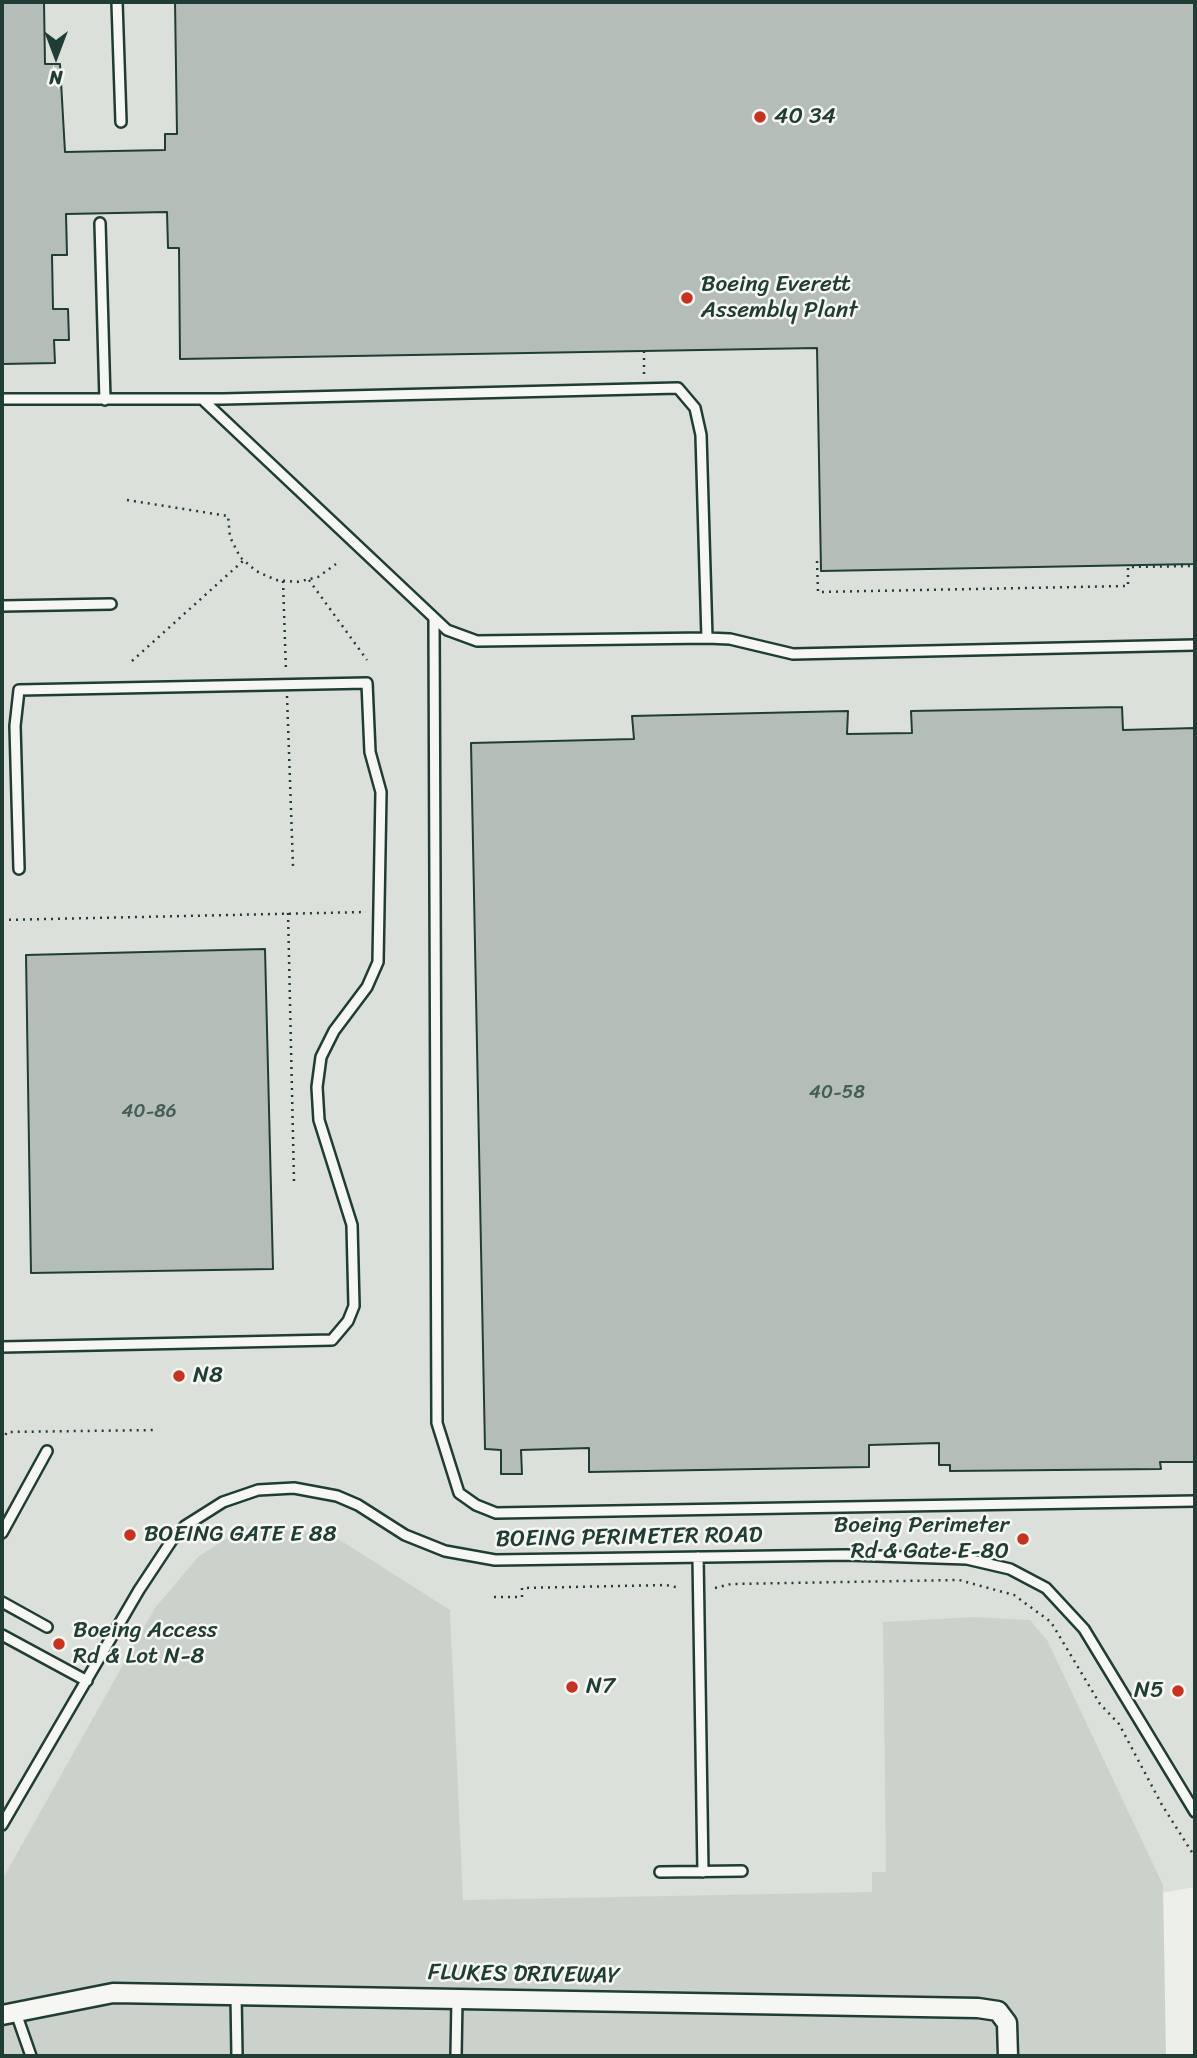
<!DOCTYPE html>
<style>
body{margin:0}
#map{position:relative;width:1197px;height:2058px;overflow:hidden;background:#edefea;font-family:Sriracha,sans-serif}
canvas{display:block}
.frame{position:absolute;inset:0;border:4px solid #1f3d34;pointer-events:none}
.north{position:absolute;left:21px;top:21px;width:70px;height:70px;-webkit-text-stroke:5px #f6f6f2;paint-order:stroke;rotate:180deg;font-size:19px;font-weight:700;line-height:28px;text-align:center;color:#1f3d34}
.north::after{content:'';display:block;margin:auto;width:24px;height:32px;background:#1f3d34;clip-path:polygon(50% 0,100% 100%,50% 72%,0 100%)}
</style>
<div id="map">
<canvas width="1197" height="2058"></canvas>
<div class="frame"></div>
<div class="north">N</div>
</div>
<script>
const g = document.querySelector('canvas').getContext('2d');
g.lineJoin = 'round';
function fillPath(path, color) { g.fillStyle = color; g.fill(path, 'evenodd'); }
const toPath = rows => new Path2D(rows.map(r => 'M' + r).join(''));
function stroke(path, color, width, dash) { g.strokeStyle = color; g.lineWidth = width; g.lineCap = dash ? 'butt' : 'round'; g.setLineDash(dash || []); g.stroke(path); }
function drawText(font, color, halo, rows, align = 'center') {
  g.font = font + ' Sriracha,sans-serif'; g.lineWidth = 5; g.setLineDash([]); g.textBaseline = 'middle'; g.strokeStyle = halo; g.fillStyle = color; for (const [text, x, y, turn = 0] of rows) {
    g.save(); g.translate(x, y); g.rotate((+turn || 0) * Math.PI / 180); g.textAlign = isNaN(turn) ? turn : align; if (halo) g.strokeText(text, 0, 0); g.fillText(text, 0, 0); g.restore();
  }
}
fillPath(toPath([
 [2,2,1195,2,1195,1887,1062,1910,2,1920]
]), '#dce0db');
fillPath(toPath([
 [246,1526,332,1535,450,1610,463,1900,872,1892,872,1872,886,1872,883,1622,974,1617,1030,1620,1047,1640,1163,1885,1166,2056,2,2056,2,1880,155,1608,199,1556]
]), '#cbd2cc');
const building = toPath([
 [2,2,44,2,45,64,60,64,65,152,165,150,165,134,177,134,175,2,1195,2,1195,564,821,571,817,348,180,359,179,248,168,248,167,212,66,214,67,255,52,255,53,309,68,309,69,340,54,340,55,363,2,364,2,2],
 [1122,707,1123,730,1195,728,1195,1462,1160,1462,1161,1469,950,1471,950,1465,939,1465,939,1443,869,1445,869,1467,589,1472,589,1448,521,1450,522,1474,501,1474,501,1450,485,1449,471,743,634,739,632,716,848,711,847,734,912,733,911,711,1122,707],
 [265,949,273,1269,31,1273,26,955,265,949]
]);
fillPath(building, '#b4bdb8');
stroke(building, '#1f3d34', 2);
const lane = toPath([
 [117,2,121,122],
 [100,223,105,400],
 [2,399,223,399,678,388,695,408,701,435,707,638],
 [202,399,447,630,477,641,707,638,730,639,793,654,1195,645],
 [2,606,111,604],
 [434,618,437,1423,459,1493,476,1505,496,1513,1195,1501],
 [2,1347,332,1340,348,1321,354,1306,352,1225,319,1120,317,1087,321,1057,334,1031,367,987,378,962,381,792,370,752,367,683,19,690,15,726,19,869],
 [2,1533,47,1451],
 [698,1557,703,1872],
 [2,1602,47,1627],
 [2,1635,87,1681],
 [2,1825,139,1590,172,1540,185,1526,223,1502,258,1490,294,1488,337,1496,358,1505,405,1535,445,1551,495,1560,846,1555,967,1559,1010,1569,1046,1588,1084,1629,1195,1812],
 [660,1872,742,1871],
 [236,1995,237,2056],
 [16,2013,31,2056],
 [456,2056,457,1999]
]);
const street = toPath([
 [2,2015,113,1993,978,2008,998,2011,1007,2023,1008,2056]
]);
stroke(lane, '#1f3d34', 14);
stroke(street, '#1f3d34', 23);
stroke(toPath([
 [644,351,644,377],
 [127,500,228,516,230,537,240,557,256,571,276,580,297,582,318,577,336,564],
 [817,561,818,592,1128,586,1128,567,1195,566],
 [309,580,367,660],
 [283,581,286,672],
 [132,661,244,560],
 [287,696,293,866],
 [288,913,294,1181],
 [2,920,366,912],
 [2,1441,7,1432,155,1430],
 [715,1588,731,1584,959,1580,1014,1595,1051,1622,1100,1704,1119,1724,1162,1805,1195,1857],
 [494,1597,522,1597,522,1588,666,1585,680,1588]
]), '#1f3d34', 2.5, [2, 5]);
stroke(lane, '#f6f6f2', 9);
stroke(street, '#f6f6f2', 18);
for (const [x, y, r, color] of [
 [760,117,7,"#c8321e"],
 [687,298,7,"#c8321e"],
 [179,1376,7,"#c8321e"],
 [130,1535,7,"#c8321e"],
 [1023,1539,7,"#c8321e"],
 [59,1644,7,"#c8321e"],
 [572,1687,7,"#c8321e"],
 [1178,1691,7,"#c8321e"]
]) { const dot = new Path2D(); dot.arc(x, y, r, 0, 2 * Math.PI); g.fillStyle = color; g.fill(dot); stroke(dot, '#f6f6f2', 2.5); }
drawText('19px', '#445d55', null, [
 ["40-58",837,1093],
 ["40-86",149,1112]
]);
drawText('23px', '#1f3d34', '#f6f6f2', [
 ["40 34",774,117],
 ["Boeing Everett",701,285],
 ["Assembly Plant",701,311],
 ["N8",193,1376],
 ["Boeing Perimeter",1009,1526,"right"],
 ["Rd & Gate E-80",1009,1552,"right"],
 ["BOEING GATE E 88",144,1535],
 ["Boeing Access",73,1631],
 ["Rd & Lot N-8",73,1657],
 ["N7",586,1687],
 ["N5",1164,1691,"right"]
], 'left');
drawText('23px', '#1f3d34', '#f6f6f2', [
 ["BOEING PERIMETER ROAD",629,1538,-1],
 ["FLUKES DRIVEWAY",524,1975,1]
]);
</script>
